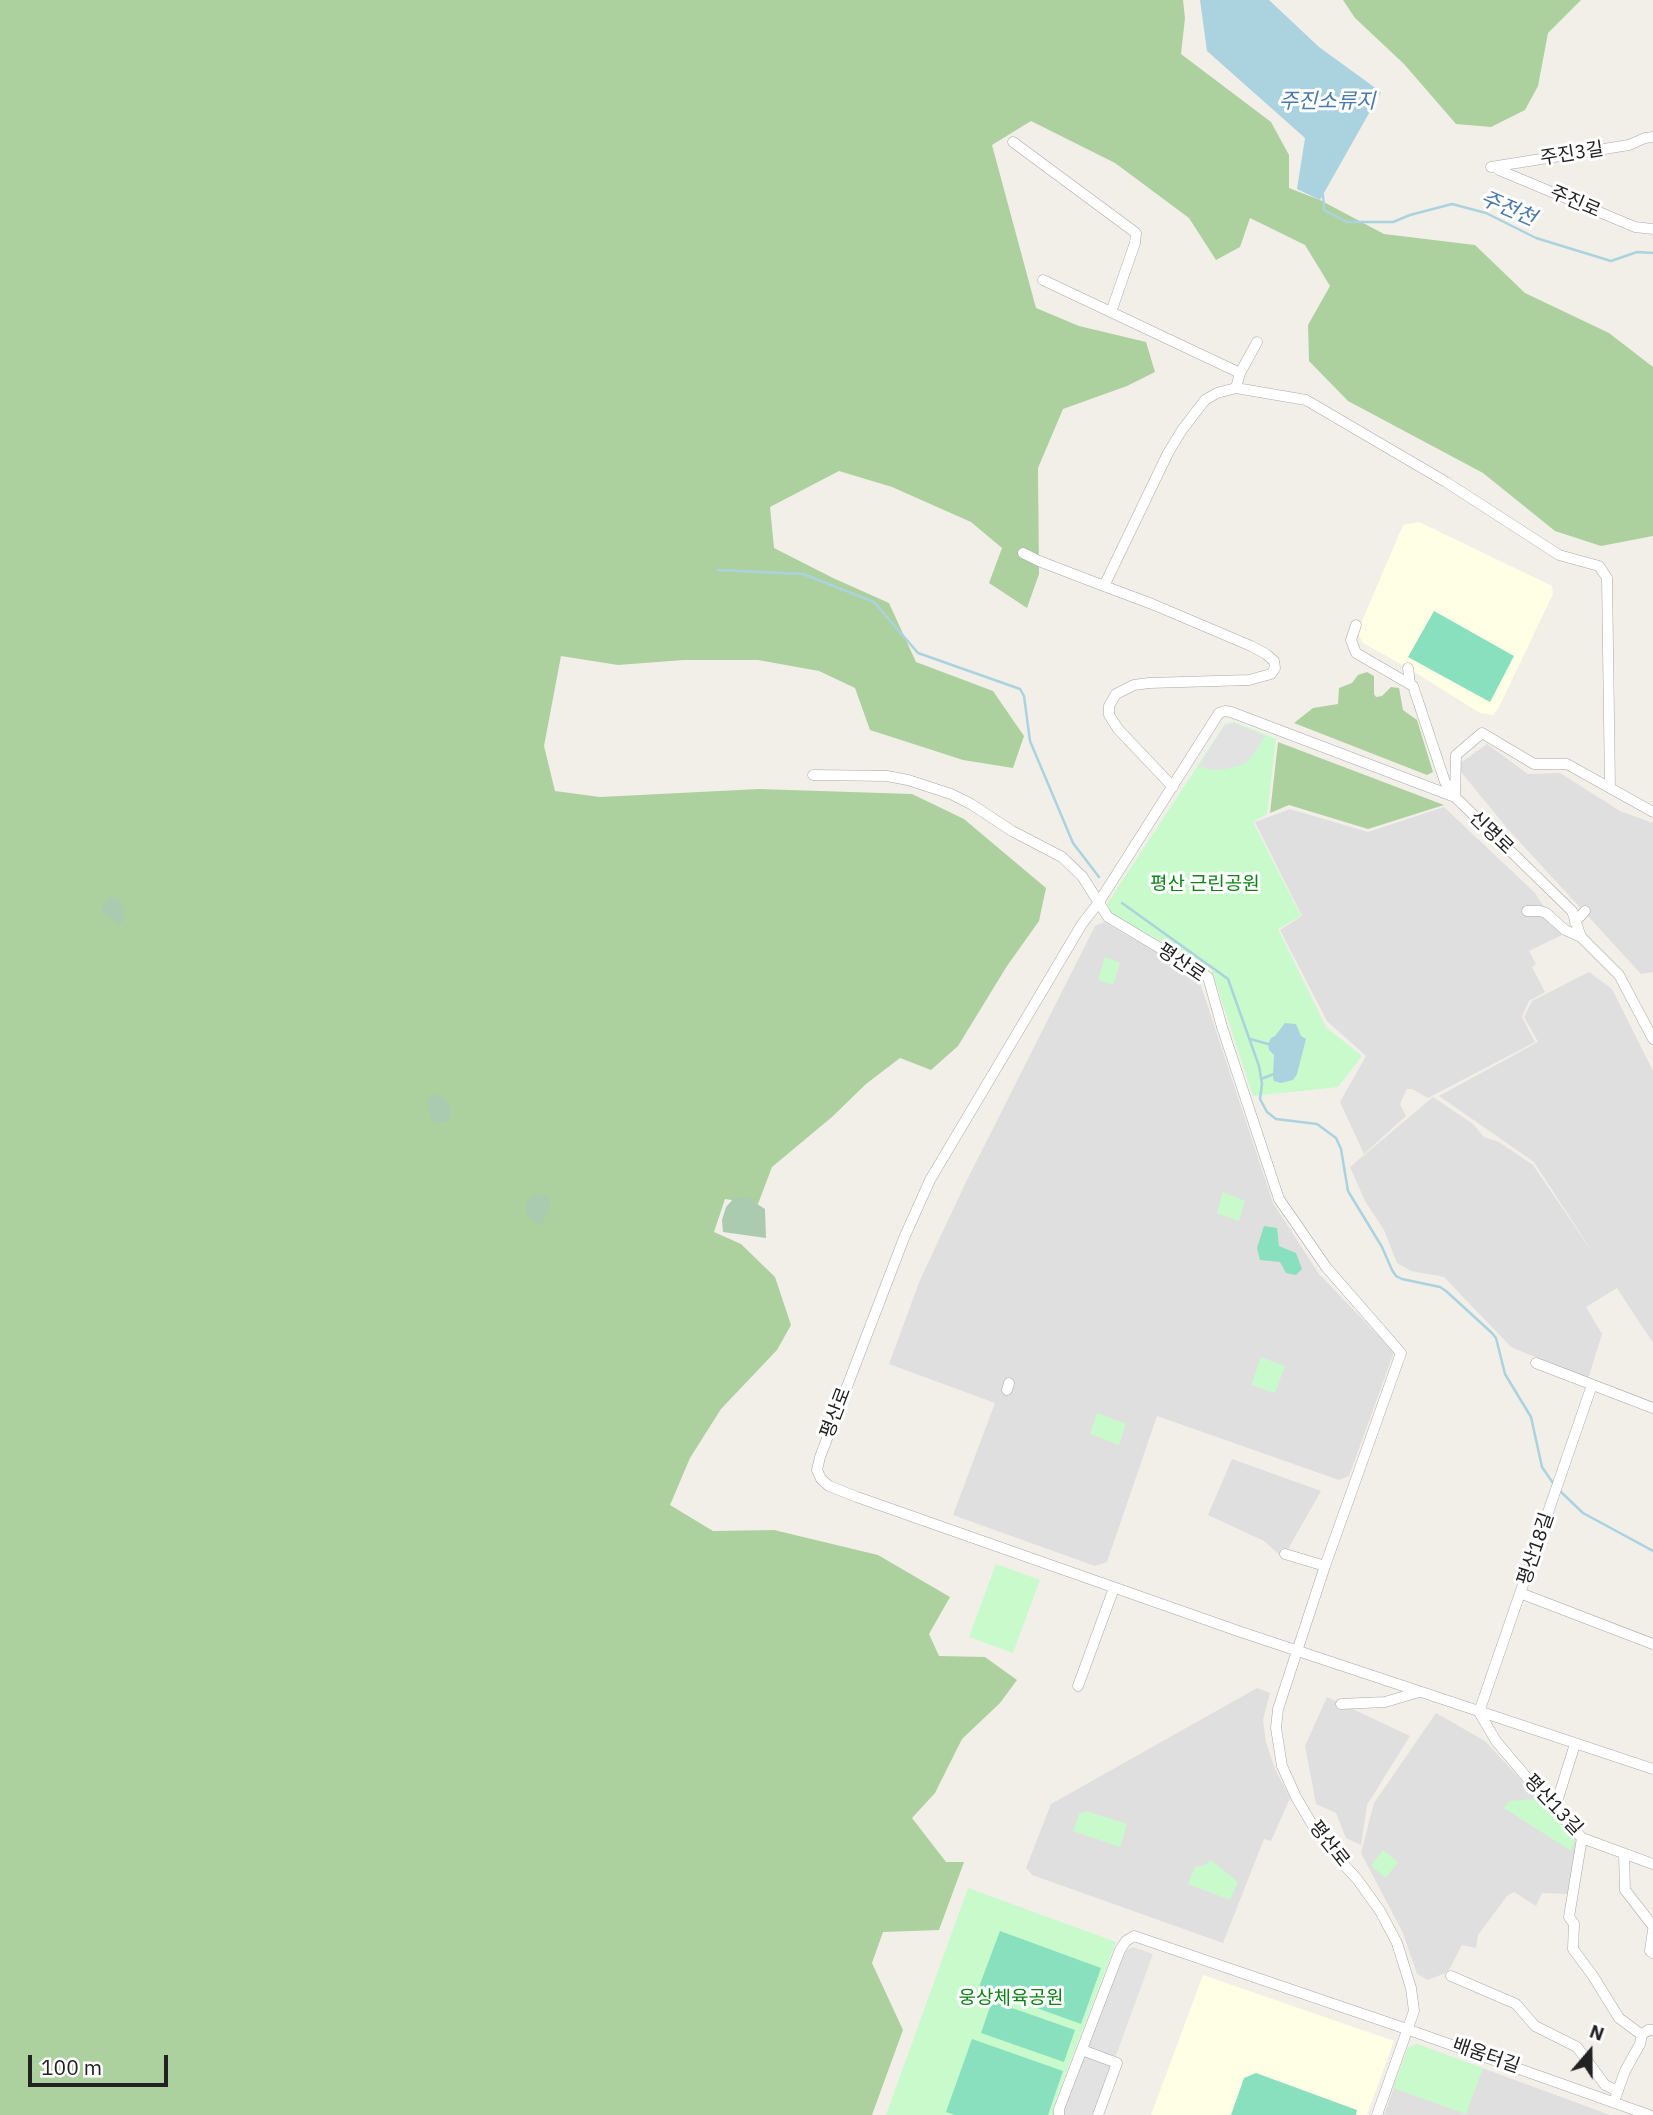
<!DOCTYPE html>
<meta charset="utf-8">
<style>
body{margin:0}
#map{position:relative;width:1653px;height:2115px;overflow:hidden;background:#f2efe9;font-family:"IBM Plex Sans",sans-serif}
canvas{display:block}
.north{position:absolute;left:1555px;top:2017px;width:70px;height:70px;-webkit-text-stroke:5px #fff;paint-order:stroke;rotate:20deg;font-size:19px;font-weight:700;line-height:28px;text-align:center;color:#222}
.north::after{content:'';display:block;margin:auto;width:24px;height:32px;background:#222;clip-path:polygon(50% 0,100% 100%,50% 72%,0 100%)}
.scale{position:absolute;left:28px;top:2055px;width:140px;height:32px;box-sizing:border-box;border:4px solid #222;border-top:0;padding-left:9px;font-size:21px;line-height:24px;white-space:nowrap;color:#222;-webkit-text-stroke:5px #fff;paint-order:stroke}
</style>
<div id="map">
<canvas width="1653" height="2115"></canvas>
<div class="north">N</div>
<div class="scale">100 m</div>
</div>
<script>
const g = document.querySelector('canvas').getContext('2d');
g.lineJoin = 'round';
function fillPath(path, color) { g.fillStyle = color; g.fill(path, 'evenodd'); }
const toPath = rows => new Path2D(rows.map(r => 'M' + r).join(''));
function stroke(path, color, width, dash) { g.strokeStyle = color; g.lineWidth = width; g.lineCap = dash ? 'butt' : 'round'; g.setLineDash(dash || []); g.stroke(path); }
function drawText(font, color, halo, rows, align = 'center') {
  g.font = font + ' "IBM Plex Sans","Noto Sans KR",sans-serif'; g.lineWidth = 6; g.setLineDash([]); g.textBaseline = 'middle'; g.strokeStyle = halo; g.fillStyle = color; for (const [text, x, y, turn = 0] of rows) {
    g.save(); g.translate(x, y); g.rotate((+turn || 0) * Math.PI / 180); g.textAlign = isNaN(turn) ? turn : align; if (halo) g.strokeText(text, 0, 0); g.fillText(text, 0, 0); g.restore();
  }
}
fillPath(toPath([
 [1487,744,1528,774,1560,773,1620,811,1653,823,1653,972,1641,974,1507,828,1456,766],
 [1444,807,1535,893,1562,935,1529,951,1536,964,1532,967,1545,992,1529,1001,1522,1017,1535,1042,1428,1098,1412,1089,1407,1089,1400,1104,1406,1116,1364,1154,1340,1102,1366,1056,1327,1021,1280,930,1302,916,1255,822,1290,809,1368,832],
 [1104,922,1198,977,1273,1203,1319,1274,1394,1352,1349,1476,1339,1480,1157,1416,1107,1562,1095,1566,953,1515,995,1403,889,1364,920,1280,965,1184,1095,926],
 [1589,972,1612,989,1653,1071,1653,1343,1617,1288,1586,1307,1602,1334,1588,1379,1511,1347,1444,1277,1411,1271,1397,1263,1384,1230,1365,1201,1350,1167,1433,1097,1473,1124,1484,1137,1499,1142,1533,1165,1597,1259,1534,1162,1439,1096,1538,1042,1524,1017,1532,1001],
 [1232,1459,1321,1491,1283,1558,1264,1541,1208,1515],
 [1257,1688,1270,1693,1263,1720,1266,1742,1275,1769,1290,1798,1271,1841,1264,1839,1223,1943,1032,1875,1026,1868,1051,1804],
 [1327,1697,1410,1736,1367,1805,1361,1845,1346,1838,1336,1813,1316,1804,1305,1746],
 [1436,1713,1485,1741,1576,1839,1568,1894,1542,1893,1536,1906,1514,1892,1507,1896,1478,1935,1476,1948,1462,1945,1448,1972,1428,1980,1417,1974,1403,1933,1361,1853,1374,1803],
 [1417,2044,1610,2115,1384,2115,1408,2048]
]), '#e0dfdf');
fillPath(toPath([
 [1419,522,1552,586,1553,594,1498,709,1493,715,1480,713,1408,668,1363,643,1357,633,1403,525],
 [1203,1975,1394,2041,1367,2115,1151,2115]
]), '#ffffe5');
fillPath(toPath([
 [0,0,1183,0,1185,18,1181,54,1271,122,1289,155,1289,188,1320,200,1384,234,1475,245,1525,293,1609,333,1653,367,1653,536,1601,546,1555,531,1483,473,1348,401,1309,361,1308,325,1330,286,1305,245,1250,218,1240,247,1216,260,1189,218,1115,163,1031,121,992,145,1036,308,1079,326,1146,342,1155,372,1127,386,1063,409,1038,468,1039,574,1027,608,989,583,1002,548,971,522,892,487,839,471,770,507,774,548,833,578,889,603,916,662,993,691,1024,736,1013,768,963,760,870,730,855,688,819,671,758,660,684,660,618,665,561,656,544,746,555,791,600,797,759,789,912,794,964,819,1046,888,1039,921,1007,966,958,1046,931,1070,900,1058,866,1084,832,1117,772,1167,758,1204,725,1199,714,1232,741,1244,775,1277,791,1325,777,1350,721,1409,690,1458,670,1505,713,1531,774,1530,878,1555,950,1597,929,1634,939,1656,985,1657,1017,1680,1000,1703,962,1739,935,1793,912,1818,946,1862,964,1862,939,1930,883,1932,872,1963,903,2030,872,2115,0,2115],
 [1343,0,1581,0,1548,33,1538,86,1525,110,1491,127,1456,124,1404,64,1355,18],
 [1367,672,1374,676,1374,694,1376,697,1382,696,1391,687,1399,688,1403,710,1417,720,1433,772,1427,775,1294,723,1313,708,1338,704,1339,688,1352,683,1358,675],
 [1278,742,1444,805,1368,829,1289,805,1270,813]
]), '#add19e');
fillPath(toPath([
 [111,896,120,900,124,910,123,921,119,925,100,910],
 [432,1095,440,1095,444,1098,451,1110,448,1120,444,1122,434,1123,428,1112,427,1101],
 [534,1194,549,1196,549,1209,541,1226,527,1215,525,1205],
 [735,1197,748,1198,765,1209,766,1238,723,1232,722,1220,726,1207]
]), '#aacbaf');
fillPath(toPath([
 [1234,722,1276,739,1267,814,1253,822,1301,916,1278,929,1326,1027,1362,1056,1338,1087,1253,1096,1211,968,1111,914,1107,904,1225,724],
 [1105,957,1120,963,1113,985,1098,980],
 [1223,1192,1245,1201,1239,1221,1217,1213],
 [1261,1357,1285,1366,1275,1393,1251,1385],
 [1097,1413,1126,1424,1119,1445,1090,1434],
 [996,1564,1040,1580,1013,1653,969,1637],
 [1537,1799,1575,1839,1571,1851,1504,1808,1509,1801],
 [1086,1811,1127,1824,1120,1847,1073,1831,1079,1814],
 [1383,1850,1398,1862,1386,1878,1371,1866],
 [1211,1860,1238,1882,1230,1900,1188,1884,1195,1867,1205,1865],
 [968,1888,1116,1942,1053,2107,1053,2115,886,2115],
 [1417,2044,1483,2068,1466,2114,1393,2088,1408,2048]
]), '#c8facc');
fillPath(toPath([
 [1434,611,1514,656,1490,702,1408,657],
 [1264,1226,1277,1228,1279,1246,1296,1253,1302,1269,1296,1275,1286,1273,1280,1262,1260,1260,1257,1248],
 [1000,1931,1101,1968,1081,2024,979,1987],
 [992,2001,1075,2030,1064,2062,981,2033],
 [972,2039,1063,2071,1048,2115,955,2115,946,2112],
 [1256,2073,1357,2110,1356,2115,1231,2115,1244,2078]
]), '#88e0be');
fillPath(toPath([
 [1234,723,1265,736,1251,758,1242,765,1226,769,1213,770,1199,766,1225,725],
 [1133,1947,1153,1954,1115,2058,1091,2049,1087,2043,1126,1951],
 [1087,2055,1110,2063,1111,2069,1094,2115,1063,2115,1082,2058]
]), '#e2e2e2');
fillPath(toPath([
 [1200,0,1269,0,1319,47,1381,92,1320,200,1297,189,1305,138,1207,51],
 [1285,1023,1296,1024,1301,1036,1306,1039,1297,1074,1293,1080,1281,1083,1274,1081,1273,1078,1274,1055,1269,1050,1268,1044,1271,1038,1275,1036]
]), '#aad3df');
stroke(toPath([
 [1323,195,1324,210,1347,222,1393,222,1410,215,1452,204,1486,213,1536,238,1611,261,1637,252,1653,253],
 [718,570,803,574,874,602,918,653,1020,689,1024,696,1030,741,1073,843,1099,877],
 [1122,903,1228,979,1259,1066,1262,1084,1260,1099,1267,1112,1276,1119,1317,1124,1336,1138,1341,1149,1348,1191,1382,1247,1392,1270,1396,1276,1402,1279,1440,1287,1446,1291,1492,1333,1496,1338,1505,1374,1531,1417,1542,1467,1555,1486],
 [1250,1039,1268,1044],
 [1261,1079,1274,1074],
 [1560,1491,1583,1513,1653,1551]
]), '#aad3df', 2.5);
const minor = toPath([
 [1013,142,1136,233,1135,243,1111,312],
 [1491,167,1629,145,1645,138,1653,137],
 [1499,170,1635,227,1653,229],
 [1043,280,1240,373],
 [1236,388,1306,400,1446,482,1559,555,1599,566,1607,578,1610,788],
 [1023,553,1039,561,1104,586,1168,453,1182,430,1205,400,1217,393,1236,388,1240,373,1257,342],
 [1104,586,1152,604,1251,646,1266,654,1274,661,1275,668,1271,674,1249,680,1149,683,1134,685,1116,694,1109,706,1109,715,1118,729,1173,787],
 [1356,625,1351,640,1356,653,1413,686,1445,782,1455,797,1572,911,1581,937,1619,975,1653,1039],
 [1408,668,1410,684],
 [813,775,887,776,908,780,951,794,971,804,1012,831,1062,857,1082,876,1108,917,1208,977,1222,1027,1279,1199,1326,1267,1401,1353,1325,1566,1278,1709,1276,1728,1282,1766,1296,1797,1313,1826,1334,1854,1357,1879,1380,1911,1397,1943,1411,1988,1414,2011,1377,2115],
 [1455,797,1231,712,1225,711,1219,713,1099,902,1082,924,930,1180,904,1238,820,1457,817,1470,821,1479,829,1486,857,1497,1238,1631,1653,1769],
 [1455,797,1456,755,1482,733,1534,764,1567,764,1653,812],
 [1527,911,1540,911,1546,913,1565,930,1581,937],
 [1575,922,1585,911],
 [1536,1363,1653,1408],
 [1592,1385,1479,1712,1496,1741,1540,1793,1582,1838,1653,1864],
 [1007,1390,1009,1383],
 [1285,1554,1325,1566],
 [1520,1593,1653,1644],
 [1078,1686,1114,1588],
 [1341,1704,1385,1702,1419,1692],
 [1555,1808,1575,1744],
 [1582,1838,1569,1917,1574,1924,1573,1949,1593,1976,1619,2018,1642,2035],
 [1624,1854,1625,1890,1653,1926],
 [1653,1930,1650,1951,1653,1953],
 [1451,1976,1516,2004,1535,2026,1577,2047,1605,2085,1618,2091],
 [1082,2050,1117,2063,1098,2115],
 [1616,2096,1625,2071,1640,2044,1642,2035,1648,2030,1653,2030],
 [1059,2115,1059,2109,1120,1950,1126,1941,1134,1936,1395,2025,1649,2115]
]);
stroke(minor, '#a9a9a9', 11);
stroke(minor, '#fff', 10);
drawText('19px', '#222', '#fff', [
 ["주진3길",1572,154,-9],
 ["주진로",1575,202,23],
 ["신명로",1491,833,44],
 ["평산로",1181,963,34],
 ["평산로",836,1413,-69],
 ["평산18길",1536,1549,-71],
 ["평산13길",1553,1805,47],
 ["평산로",1329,1844,52],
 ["배움터길",1486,2056,19]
]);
drawText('19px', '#0c8416', '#fff', [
 ["평산 근린공원",1205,885],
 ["웅상체육공원",1011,1999]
]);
drawText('italic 21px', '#4a7aab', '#fff', [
 ["주진소류지",1327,102],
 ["주전천",1508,209,23]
]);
</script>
